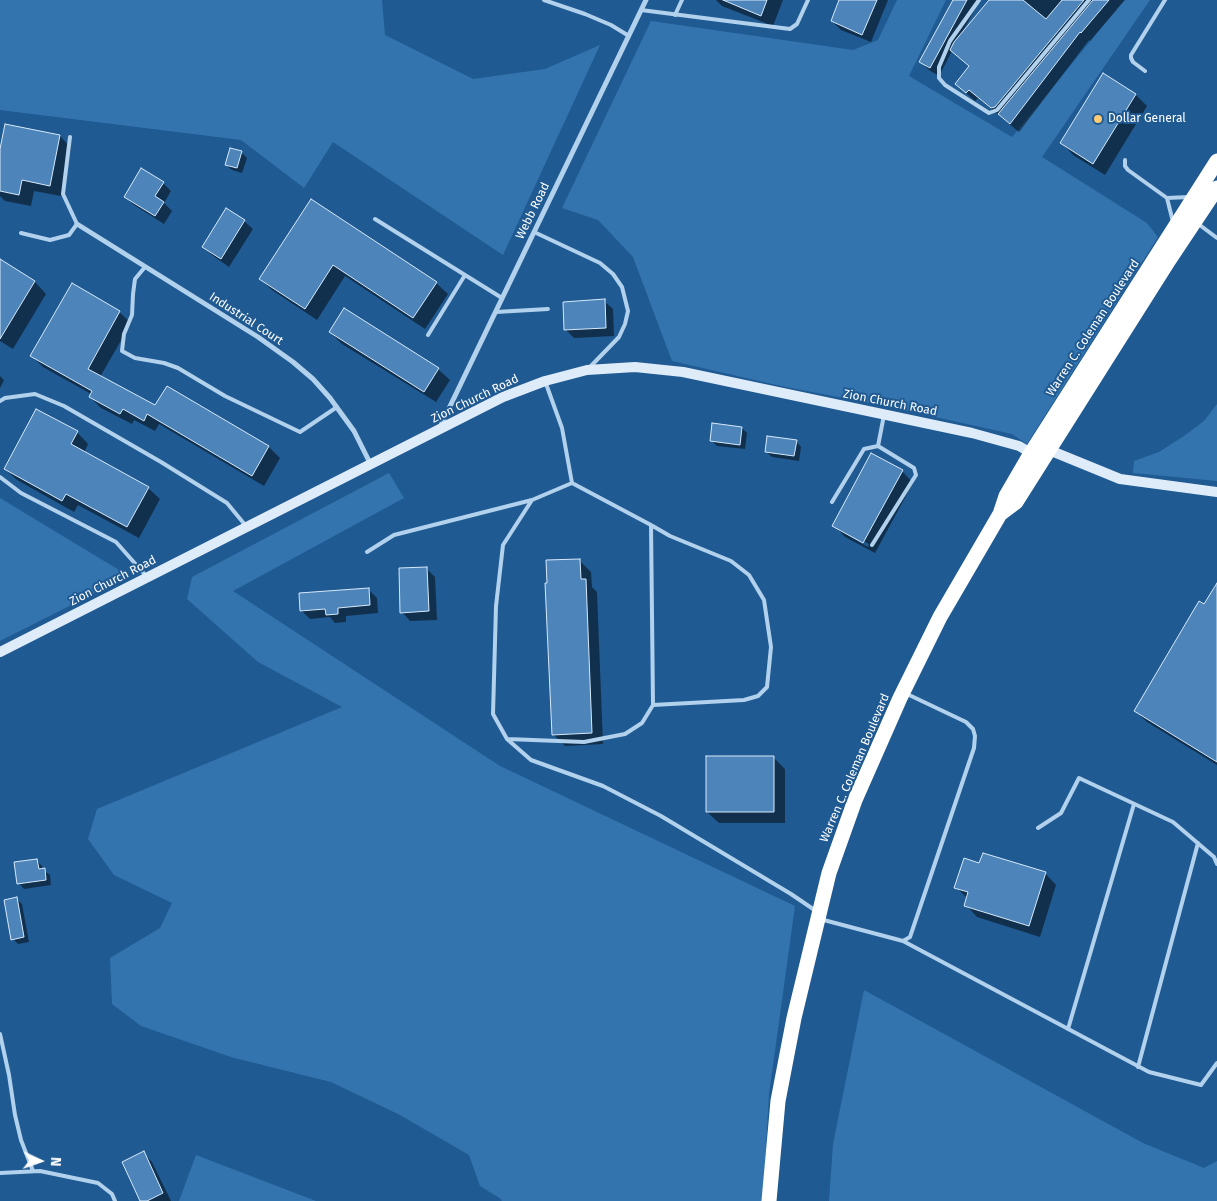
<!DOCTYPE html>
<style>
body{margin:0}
#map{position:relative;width:1217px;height:1201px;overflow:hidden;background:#205a92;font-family:"Fira Sans",sans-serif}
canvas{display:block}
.north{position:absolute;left:15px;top:1136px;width:50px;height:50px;-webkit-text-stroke:4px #205a92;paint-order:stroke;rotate:93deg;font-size:14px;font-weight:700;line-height:20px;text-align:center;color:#fff}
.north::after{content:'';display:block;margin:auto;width:18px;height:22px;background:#fff;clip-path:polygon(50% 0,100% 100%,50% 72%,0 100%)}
</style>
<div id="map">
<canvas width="1217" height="1201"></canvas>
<div class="north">N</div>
</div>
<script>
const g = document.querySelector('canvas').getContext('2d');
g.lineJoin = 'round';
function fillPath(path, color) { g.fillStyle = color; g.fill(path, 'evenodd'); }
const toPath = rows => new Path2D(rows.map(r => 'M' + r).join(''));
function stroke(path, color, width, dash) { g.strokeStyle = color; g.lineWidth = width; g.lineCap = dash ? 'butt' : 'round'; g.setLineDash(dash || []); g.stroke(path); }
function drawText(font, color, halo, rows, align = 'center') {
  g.font = font + ' "Fira Sans",sans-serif'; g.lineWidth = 4; g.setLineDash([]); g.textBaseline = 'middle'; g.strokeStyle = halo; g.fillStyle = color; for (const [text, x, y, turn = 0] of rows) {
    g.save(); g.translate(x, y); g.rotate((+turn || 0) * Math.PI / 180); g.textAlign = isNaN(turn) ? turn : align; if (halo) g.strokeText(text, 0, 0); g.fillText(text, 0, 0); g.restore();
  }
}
fillPath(toPath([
 [0,0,382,0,385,35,473,79,545,69,600,45,503,255,333,142,304,188,241,140,0,110],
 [897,0,946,0,909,76,1012,137,1124,0,1150,0,1042,157,1147,223,1158,237,1027,444,1012,434,890,407,781,386,672,361,633,257,598,220,562,208,651,21,853,50,878,40],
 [1217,404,1217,481,1133,473,1134,461,1159,452,1184,436,1204,421],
 [389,473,404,498,233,591,500,766,795,906,769,1094,763,1201,502,1201,501,1199,480,1186,469,1155,400,1115,331,1082,231,1057,141,1026,112,1004,110,958,160,928,172,903,114,875,88,839,97,809,342,707,258,662,187,599,192,577],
 [0,498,129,576,0,641],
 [864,990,1143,1143,1204,1168,1217,1161,1217,1201,829,1201,833,1144],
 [196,1155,316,1201,179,1201]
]), '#3374af');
fillPath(toPath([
 [716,0,783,0,773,26,722,6],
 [841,0,888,0,871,42,841,30,832,21],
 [954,0,980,0,963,31,964,31,990,0,1125,0,1090,41,1089,40,1019,132,978,98,975,101,956,84,970,67,952,51,939,76,929,70,921,62],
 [1103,75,1136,95,1147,106,1105,175,1073,155,1062,143],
 [6,125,60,136,71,148,61,196,34,191,31,206,5,201,0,196,0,155],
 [241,152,247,158,242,173,232,170,226,165],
 [163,183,171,191,164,203,172,211,164,224,134,205,125,197],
 [311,200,436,283,448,294,425,329,345,276,317,320,272,290,260,279],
 [244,221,253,229,229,267,212,255,203,247],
 [0,261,35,282,46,294,13,349,0,341],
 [72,285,119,312,131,323,100,377,156,407,167,387,269,447,280,458,264,486,159,424,155,431,134,420,132,424,101,408,90,397,91,394,43,367,32,356],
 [604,301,613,309,614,336,574,338,566,330],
 [330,332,438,369,450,380,436,402,342,344],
 [0,376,4,380,0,388],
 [742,428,747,433,745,449,717,446,712,441],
 [77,432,88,444,84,453,148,488,160,499,139,538,78,505,74,512,17,480,5,469],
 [796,441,801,447,799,461,772,457,766,452],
 [902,471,913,483,875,553,845,537,834,525],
 [846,531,869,544,868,547,846,534],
 [579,560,591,572,592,587,597,592,603,744,565,746,553,734],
 [426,568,435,577,437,620,410,621,402,612],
 [1217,585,1217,765,1147,722,1135,711],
 [368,589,377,598,378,613,346,616,346,622,335,623,330,617,310,619,301,610],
 [774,758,785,769,785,823,719,823,707,812],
 [37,861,42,866,43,870,50,875,51,885,24,889,19,883],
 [980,865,1045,873,1056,885,1040,937,977,917,966,905,968,899,956,887],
 [16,899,22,904,29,942,18,944,13,939],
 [144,1153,152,1162,171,1201,142,1201]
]), '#0007');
const building = toPath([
 [723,0,767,0,761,16,723,0],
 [839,0,877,0,862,35,831,21,839,0],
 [953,0,967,0,930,68,919,62,953,0],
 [989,0,1023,0,1046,19,1062,0,1084,0,995,107,991,108,969,90,966,93,955,84,969,66,950,50,954,42,989,0],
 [1093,0,1109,0,1081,33,1080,32,1010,124,998,114,1093,0],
 [1103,73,1136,94,1093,164,1060,143,1103,73],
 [5,124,60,135,50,186,22,180,19,195,0,191,0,149,5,124],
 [230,148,242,151,237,168,225,165,230,148],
 [141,168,164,182,155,196,164,202,155,216,124,197,141,168],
 [311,199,437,282,413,318,333,265,305,309,259,279,311,199],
 [226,208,245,220,221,259,202,247,226,208],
 [0,259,35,281,0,339,0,259],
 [72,283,120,311,88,369,155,405,167,386,269,446,252,476,147,414,144,421,123,409,120,414,89,397,92,391,30,356,72,283],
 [605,299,606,328,564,330,563,302,605,299],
 [344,308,439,368,424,392,329,332,344,308],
 [36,409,78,431,71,444,149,487,127,527,66,494,62,501,4,469,36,409],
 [712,423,742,427,740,445,710,441,712,423],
 [767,436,797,440,794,456,765,452,767,436],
 [871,453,903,470,863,543,832,526,871,453],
 [580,559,581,579,586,579,592,733,552,735,545,583,547,583,546,560,580,559],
 [427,567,429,611,400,613,399,568,427,567],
 [1217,583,1217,762,1134,711,1199,601,1204,604,1217,583],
 [369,588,370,605,338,608,338,614,326,615,325,609,300,611,299,593,369,588],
 [706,756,774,756,774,812,706,812,706,756],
 [983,853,1046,872,1029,926,964,906,968,892,954,888,964,858,979,863,983,853],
 [37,859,39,869,45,868,46,880,17,884,14,862,37,859],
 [17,897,24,937,11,940,4,900,17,897],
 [144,1151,163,1193,147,1201,140,1201,122,1162,144,1151]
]);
fillPath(building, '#4d85ba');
stroke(building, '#d7e9fa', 1);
stroke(toPath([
 [544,0,585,14,611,25,629,36],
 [979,0,950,41,939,67,939,78,945,85,989,113,997,110,1089,0],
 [641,10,790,29,797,24,808,0],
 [675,15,682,0],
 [1145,71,1133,62,1131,58,1131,55,1165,0],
 [1125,160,1125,166,1128,170,1167,198,1189,197],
 [1167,198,1173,222],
 [375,219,502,298],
 [1197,223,1217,238],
 [534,232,600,263,613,274,622,287,628,311,625,324,619,337,590,367],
 [21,233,50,240,69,235,77,224,63,194,70,137],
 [145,267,135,279,133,294,132,315,124,334,122,351,135,358,164,363,178,368,225,396,300,432,337,407],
 [496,312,548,309],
 [428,335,465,275],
 [545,381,562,428,572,483,651,525,670,536,731,561,749,575,764,600,771,647,767,687,758,696,744,700,653,705,651,525],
 [0,401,5,398,35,394,64,406,161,462,227,503,246,526],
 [0,477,21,493,116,542,147,577],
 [572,483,532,500,503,545,496,606,493,714,507,739,531,760,603,786,661,816,791,894,816,911],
 [832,502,864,449,878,446],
 [872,545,916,475,914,468,878,446,884,415],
 [367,552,394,535,532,500],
 [507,739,584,742,625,734,642,723,653,705],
 [1038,828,1061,813,1079,778,1173,822,1214,857,1217,864],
 [820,919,903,941,910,937,974,748,975,736,973,729,966,722,907,694],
 [903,941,1149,1072,1201,1085,1217,1063],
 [1068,1029,1134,804],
 [0,1034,9,1075,15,1115,21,1140,33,1171],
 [1138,1067,1198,843],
 [0,1173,40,1171,98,1183,112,1194,115,1201]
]), '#b1d1ed', 4);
stroke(toPath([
 [77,224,258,337,293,362,313,379,330,398,354,431,371,465],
 [440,427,646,0]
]), '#b1d1ed', 5);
stroke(toPath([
 [1049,450,1120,479,1217,492],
 [0,652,503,397,545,381,587,370,635,367,683,372,972,433,1019,446,1031,453]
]), '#deecfa', 10);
stroke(toPath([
 [1000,514,1016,502,1169,260,1217,188],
 [769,1201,778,1101,794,1018,829,873,855,800,900,698,940,617,1000,514,1006,496,1031,453,1217,161]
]), '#fff', 15);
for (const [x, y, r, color] of [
 [1098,119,5,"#fbca72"]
]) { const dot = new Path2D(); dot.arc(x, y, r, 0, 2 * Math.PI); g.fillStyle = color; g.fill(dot); stroke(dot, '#205a92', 2); }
drawText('12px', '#fff', '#205a92', [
 ["Dollar General",1108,119]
], 'left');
drawText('12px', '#fff', '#205a92', [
 ["Webb Road",533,211,-64],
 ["Industrial Court",246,319,33],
 ["Warren C. Coleman Boulevard",1093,328,-57],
 ["Zion Church Road",475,399,-26],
 ["Zion Church Road",890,403,11],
 ["Zion Church Road",113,581,-27],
 ["Warren C. Coleman Boulevard",855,768,-67]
]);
</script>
